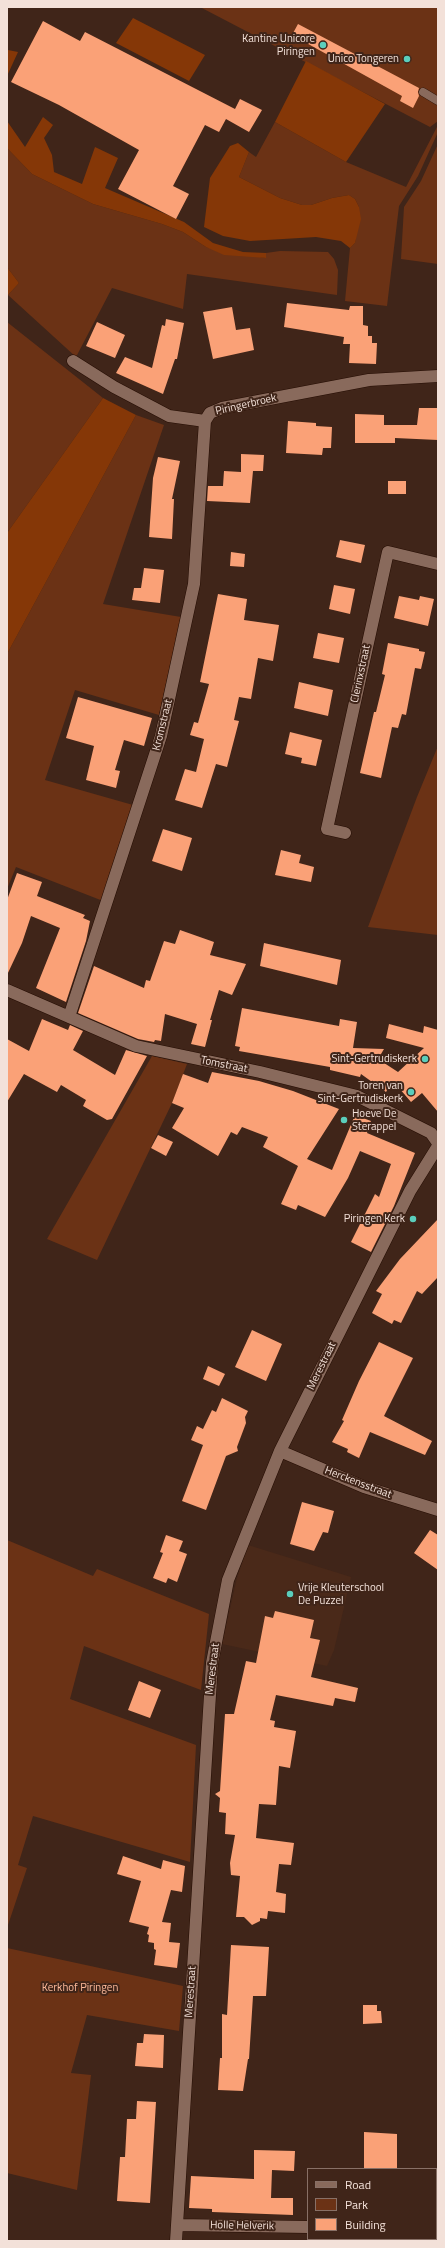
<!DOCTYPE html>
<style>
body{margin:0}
#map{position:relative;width:445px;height:2248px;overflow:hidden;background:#402519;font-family:"Titillium Web",sans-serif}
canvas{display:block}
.frame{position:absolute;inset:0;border:8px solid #f3e1d9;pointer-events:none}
.legend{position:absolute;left:307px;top:2168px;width:130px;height:72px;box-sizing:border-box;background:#402519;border:1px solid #887066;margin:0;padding:5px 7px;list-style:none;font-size:12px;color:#f3e1d9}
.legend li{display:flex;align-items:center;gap:8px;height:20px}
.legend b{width:20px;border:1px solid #887066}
</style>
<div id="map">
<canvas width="445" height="2248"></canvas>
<div class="frame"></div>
<ul class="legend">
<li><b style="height:5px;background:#896a5c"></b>Road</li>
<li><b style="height:11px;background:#6b3215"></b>Park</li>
<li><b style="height:11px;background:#faa177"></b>Building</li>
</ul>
</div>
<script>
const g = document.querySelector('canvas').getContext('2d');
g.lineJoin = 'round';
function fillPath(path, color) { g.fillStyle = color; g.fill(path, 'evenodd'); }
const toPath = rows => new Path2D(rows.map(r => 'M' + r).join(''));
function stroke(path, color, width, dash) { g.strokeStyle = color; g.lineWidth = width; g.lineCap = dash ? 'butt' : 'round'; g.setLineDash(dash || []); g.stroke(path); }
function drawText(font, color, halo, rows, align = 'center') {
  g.font = font + ' "Titillium Web",sans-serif'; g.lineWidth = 4; g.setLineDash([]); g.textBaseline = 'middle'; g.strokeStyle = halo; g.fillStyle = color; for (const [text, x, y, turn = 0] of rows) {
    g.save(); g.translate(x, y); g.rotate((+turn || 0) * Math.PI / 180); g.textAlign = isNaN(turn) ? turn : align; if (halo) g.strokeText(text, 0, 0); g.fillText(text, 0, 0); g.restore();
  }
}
fillPath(toPath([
 [248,1545,351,1577,334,1650,327,1666,222,1644,237,1578]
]), '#4a2919');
fillPath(toPath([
 [200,7,438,7,438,121,430,127],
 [275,122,346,162,406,187,438,125,438,132,418,176,399,206,387,306,345,301,350,248,355,243,359,207,355,199,349,195,332,198,311,205,302,205,280,198,239,177,249,152,256,157],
 [438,144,438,264,401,259,404,207,421,181],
 [7,148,32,174,93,204,162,224,183,232,206,247,265,258,266,253,280,251,328,252,334,259,338,270,337,295,187,274,183,309,112,288,76,357,8,295,19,283,7,267],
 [7,322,103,398,7,533],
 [136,415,164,425,103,604,181,617,159,715,75,690,45,780,133,805,103,901,16,867,7,889,7,654],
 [438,746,438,935,368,927,417,797],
 [152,1056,187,1064,172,1103,97,1260,47,1239],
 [7,1540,93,1576,97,1569,209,1614,201,1690,84,1646,70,1699,196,1745,190,1862,33,1816,18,1865,27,1868,7,1928],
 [7,1948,183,1986,179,2031,87,2015,71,2073,91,2075,77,2190,7,2173]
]), '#6b3215');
fillPath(toPath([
 [133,18,205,55,189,81,116,43],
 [8,50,18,52,7,76,7,51],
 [306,61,385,104,346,162,275,122],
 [43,117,53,125,44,138,52,155,54,172,82,184,95,147,118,158,105,188,184,222,213,243,243,252,266,253,266,258,224,255,206,247,183,232,162,224,93,204,32,174,7,148,7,121,25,147],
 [238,143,249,152,239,177,280,198,302,205,311,205,332,198,349,195,355,199,359,207,361,219,355,243,350,248,341,241,316,237,250,241,223,236,204,227,210,178,230,146],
 [7,267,19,283,8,295,7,293],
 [103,398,136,415,7,654,7,533]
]), '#853707');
fillPath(toPath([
 [43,21,80,41,85,32,235,109,240,99,262,110,249,132,226,119,219,132,205,125,173,186,189,194,176,219,118,189,139,150,59,105,11,82],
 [298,24,419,88,418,92,419,96,413,108,400,101,402,96,292,35],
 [287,303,349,310,350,306,363,306,363,325,368,326,368,336,372,336,372,343,377,343,376,364,349,363,350,344,343,344,344,337,284,327],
 [232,307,236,330,250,328,254,350,213,359,203,312],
 [166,319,184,323,177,359,175,359,163,394,116,373,125,357,152,368,162,325,165,326],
 [97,322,125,335,115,358,86,346],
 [419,408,438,408,438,440,395,438,395,443,355,443,355,414,384,415,384,425,417,425],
 [288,421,316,423,316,426,332,427,331,448,323,448,322,455,286,453],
 [241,454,264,455,263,471,253,471,250,503,207,501,208,486,223,486,224,471,241,472],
 [158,457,180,461,172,499,174,499,172,539,149,537,153,478],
 [388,481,406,481,406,494,388,494],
 [340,540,365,545,361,563,336,557],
 [231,552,245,554,244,567,230,566],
 [144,568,164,570,160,603,132,600,134,588,141,588],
 [334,585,355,589,350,614,329,609],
 [218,594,247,599,244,620,279,625,273,661,258,658,251,699,239,697,234,720,239,721,227,767,216,764,202,808,175,800,185,769,196,772,204,739,190,735,194,722,198,723,209,684,200,682],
 [399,596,419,600,420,596,434,599,428,626,394,618],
 [318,633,344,638,339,663,313,658],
 [388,643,419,649,419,651,425,652,421,669,415,668,406,715,402,714,398,728,392,727,381,778,360,773,374,712,376,712,385,675,382,674],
 [299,682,333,690,328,716,294,708],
 [78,697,152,718,144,746,124,740,115,770,120,771,116,788,86,780,94,746,66,738],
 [290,732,322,740,316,766,301,763,302,758,285,754],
 [163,829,192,838,182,871,152,861],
 [281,850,301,855,299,863,314,867,311,882,275,875],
 [17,873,42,882,37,896,85,915,83,918,90,921,86,941,66,1002,36,988,60,928,31,916,22,943,7,975,7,900],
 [180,930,214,942,210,955,246,964,232,995,219,990,210,1020,212,1020,205,1047,191,1044,197,1024,165,1014,161,1041,155,1040,154,1042,138,1039,78,1013,94,966,144,988,146,980,150,981,164,941,175,944],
 [264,943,341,960,337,985,260,966],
 [242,1008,339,1026,340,1019,357,1022,353,1048,384,1049,378,1059,398,1072,424,1048,386,1038,389,1024,423,1033,424,1026,438,1030,438,1112,422,1093,411,1102,393,1081,386,1092,361,1074,360,1077,330,1070,330,1067,239,1051,240,1047,235,1046],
 [42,1019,68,1030,70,1025,83,1031,73,1050,115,1075,126,1050,147,1056,112,1119,107,1120,83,1106,86,1100,61,1085,57,1092,24,1074,7,1102,7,1039,29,1051],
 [212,1072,259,1081,293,1091,339,1109,307,1159,332,1170,355,1115,371,1121,367,1133,415,1153,394,1206,371,1252,351,1242,375,1194,379,1197,391,1164,360,1151,348,1178,325,1217,298,1205,296,1210,281,1204,298,1166,263,1147,268,1137,242,1127,237,1135,231,1132,218,1156,172,1128,184,1108,172,1103,183,1074,208,1083],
 [158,1135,173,1142,166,1156,151,1148],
 [438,1219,438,1277,422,1294,417,1291,401,1323,394,1320,392,1324,372,1313,382,1294,376,1291,400,1259],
 [252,1330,282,1344,266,1381,235,1367],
 [379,1342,413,1358,384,1416,432,1441,425,1455,370,1432,359,1458,347,1452,348,1449,332,1442,344,1421,342,1420,359,1381],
 [208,1366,225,1374,219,1386,203,1379],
 [222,1398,248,1411,245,1417,246,1423,237,1447,238,1451,226,1456,206,1510,182,1501,203,1445,191,1440,197,1426,203,1429,212,1410,216,1412],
 [302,1502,334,1511,328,1533,323,1532,314,1551,290,1544],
 [430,1530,438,1535,438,1570,414,1553],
 [166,1535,183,1541,179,1551,187,1554,177,1582,168,1578,166,1583,153,1578,163,1553,160,1552],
 [275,1611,314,1620,310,1638,320,1640,311,1677,358,1688,355,1702,335,1698,333,1706,276,1695,270,1720,275,1721,274,1727,296,1731,290,1768,279,1766,276,1805,259,1804,256,1838,294,1843,291,1865,279,1864,276,1892,286,1894,285,1913,268,1911,267,1919,260,1918,260,1921,252,1925,244,1917,236,1917,240,1876,231,1875,230,1863,235,1835,225,1834,226,1813,219,1812,220,1798,215,1794,220,1791,225,1714,234,1714,246,1661,256,1663,265,1616,273,1618],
 [139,1681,161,1690,150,1718,128,1710],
 [123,1856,161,1869,163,1860,185,1866,182,1892,171,1890,162,1922,171,1923,169,1942,180,1943,177,1968,154,1965,156,1950,154,1949,154,1943,148,1942,149,1935,147,1934,149,1927,129,1922,141,1881,117,1874],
 [231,1945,269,1947,266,1996,253,1996,249,2059,248,2059,243,2091,218,2090,220,2058,222,2058,222,2014,227,2015],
 [363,2005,377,2005,377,2011,381,2011,382,2023,363,2024],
 [144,2034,164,2035,163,2068,135,2066,137,2043,143,2043],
 [137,2101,156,2102,150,2203,117,2201,120,2157,125,2157,127,2119,136,2119],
 [364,2132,397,2134,397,2169,364,2169],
 [254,2150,295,2151,294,2171,272,2170,271,2198,293,2198,293,2215,212,2212,212,2209,189,2208,191,2176,254,2179]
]), '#faa177');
const service = toPath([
 [423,92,438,101]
]);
const minor = toPath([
 [73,361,114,387,169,416,205,421],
 [345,833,327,829,388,552,438,564],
 [7,990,136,1046,260,1072,357,1096,431,1133,438,1143],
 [69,1017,161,736,194,584,205,421,210,413,222,408,369,380,438,376],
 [280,1451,364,1487,438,1510],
 [177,2225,308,2227],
 [436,2228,438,2228],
 [176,2241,212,1663,228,1580,280,1451,410,1191,438,1146]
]);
stroke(service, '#250d03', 9);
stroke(minor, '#250d03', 13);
stroke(service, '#896a5c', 8);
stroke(minor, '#896a5c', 12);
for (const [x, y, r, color] of [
 [323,45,4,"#5bcebc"],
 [407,59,4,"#5bcebc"],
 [425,1059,4,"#5bcebc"],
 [411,1092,4,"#5bcebc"],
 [344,1120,4,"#5bcebc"],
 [413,1219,4,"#5bcebc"],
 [290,1594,4,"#5bcebc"]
]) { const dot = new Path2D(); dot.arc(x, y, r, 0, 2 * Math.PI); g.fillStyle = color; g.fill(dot); stroke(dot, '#402519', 1.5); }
drawText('11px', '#f3e1d9', '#402519', [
 ["Kantine Unicore",315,39],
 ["Piringen",315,52],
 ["Unico Tongeren",399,59],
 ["Sint-Gertrudiskerk",417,1059],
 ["Toren van",403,1086],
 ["Sint-Gertrudiskerk",403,1099],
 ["Hoeve De",352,1114,"left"],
 ["Sterappel",352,1127,"left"],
 ["Piringen Kerk",405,1219],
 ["Vrije Kleuterschool",298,1588,"left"],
 ["De Puzzel",298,1601,"left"]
], 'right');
drawText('11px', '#f3e1d9', '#402519', [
 ["Piringerbroek",246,405,-13],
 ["Clerinxstraat",361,674,-78],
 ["Kromstraat",163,725,-76],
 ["Tomstraat",224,1065,11],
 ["Merestraat",322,1366,-64],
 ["Herckensstraat",358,1483,21],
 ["Merestraat",213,1669,-83],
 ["Merestraat",191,1992,-86],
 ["Holle Helverik",242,2226,1]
]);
drawText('11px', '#feba9b', '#402519', [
 ["Kerkhof Piringen",80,1988]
]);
</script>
